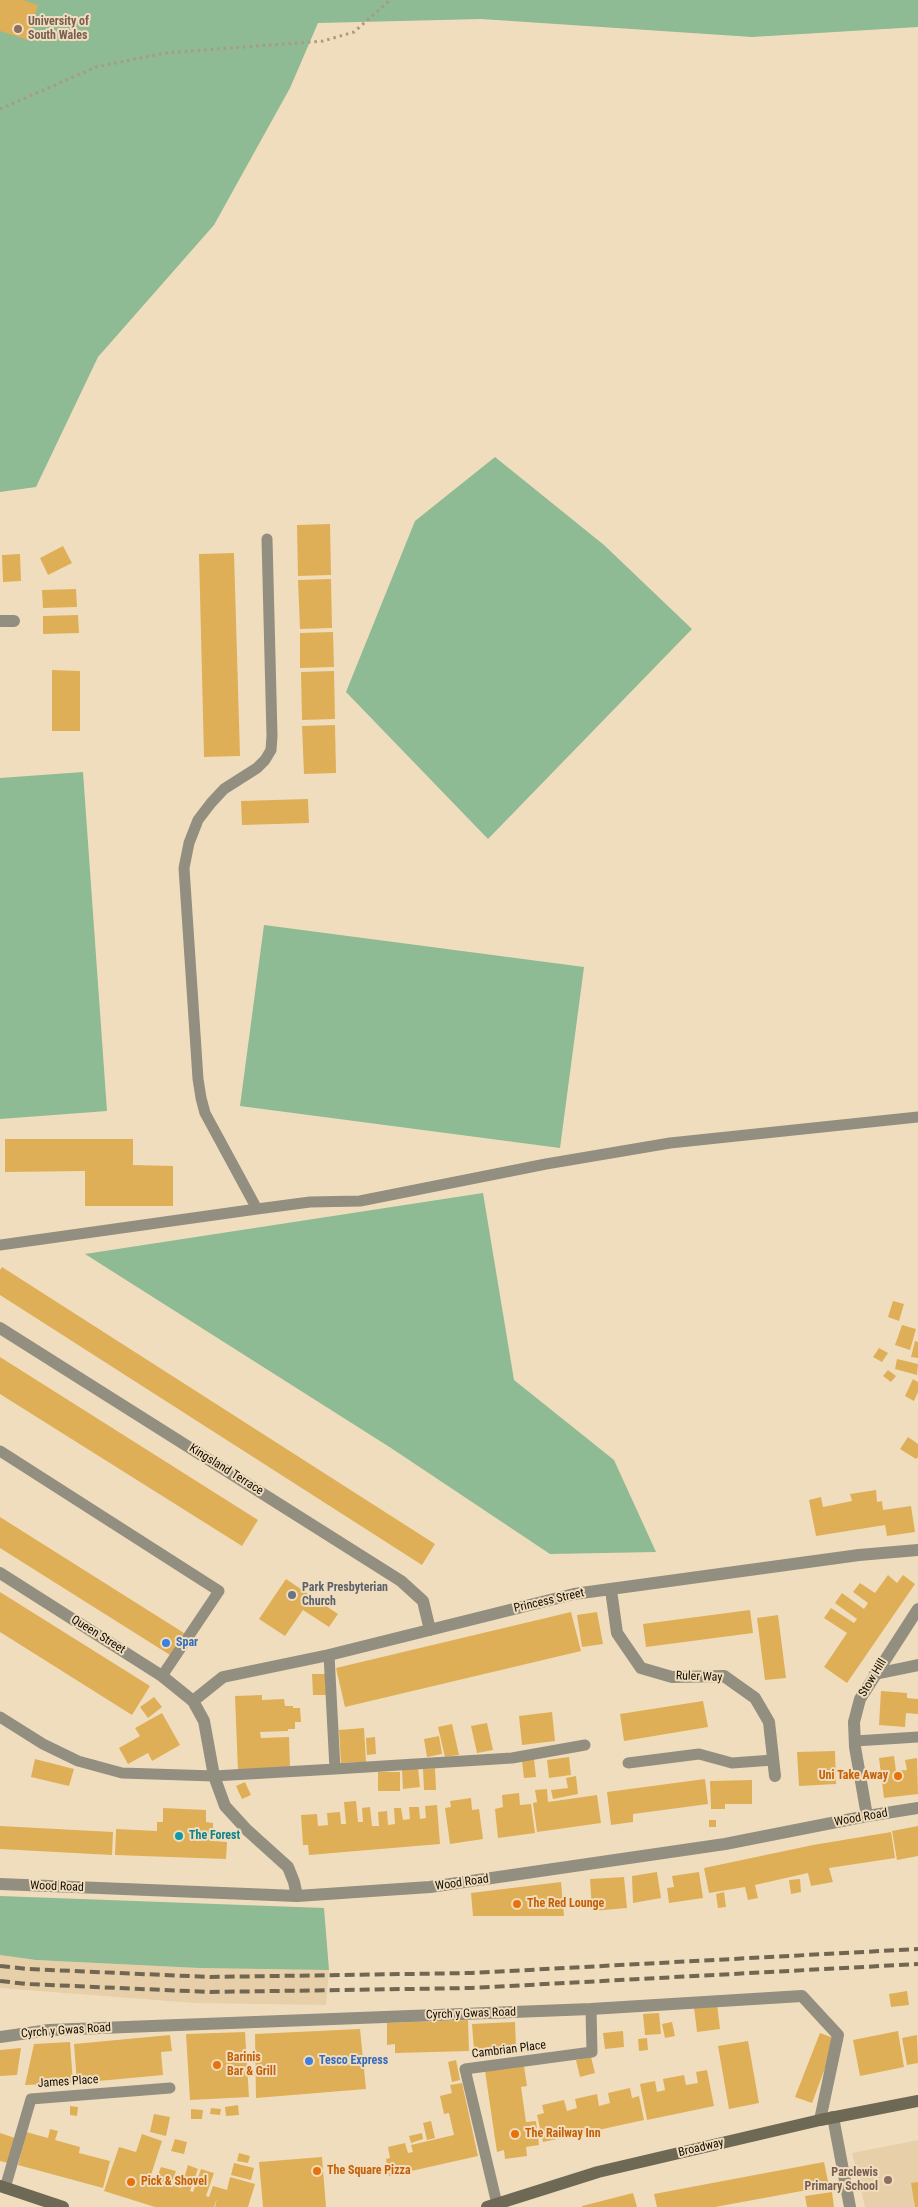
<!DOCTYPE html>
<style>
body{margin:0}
canvas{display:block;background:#f0ddbd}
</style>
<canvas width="918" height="2207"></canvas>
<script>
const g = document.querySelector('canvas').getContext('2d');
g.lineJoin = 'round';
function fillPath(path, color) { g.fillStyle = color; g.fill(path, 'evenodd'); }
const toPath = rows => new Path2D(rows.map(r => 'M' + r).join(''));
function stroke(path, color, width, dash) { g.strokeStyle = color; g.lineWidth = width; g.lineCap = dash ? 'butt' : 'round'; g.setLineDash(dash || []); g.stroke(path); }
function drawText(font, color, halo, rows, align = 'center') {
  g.font = font + ' "Roboto Condensed",sans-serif'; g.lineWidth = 4; g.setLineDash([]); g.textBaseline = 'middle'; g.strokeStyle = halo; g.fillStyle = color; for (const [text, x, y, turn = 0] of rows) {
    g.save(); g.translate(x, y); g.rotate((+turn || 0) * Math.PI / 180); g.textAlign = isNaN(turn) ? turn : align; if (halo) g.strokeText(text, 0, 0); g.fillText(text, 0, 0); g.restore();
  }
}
fillPath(toPath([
 [0,1955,36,1960,199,1968,329,1970,326,2005,195,2003,0,1988],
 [918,2140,918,2207,865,2207,852,2153]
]), '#e7d0a9');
fillPath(toPath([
 [0,0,918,0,918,27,752,37,481,19,318,23,290,88,214,225,98,357,36,487,0,492],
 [495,457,604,545,692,629,488,839,346,692,415,521],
 [83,772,107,1111,0,1119,0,778],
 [264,925,584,967,560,1148,240,1106],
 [483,1193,514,1380,614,1460,656,1552,550,1554,391,1448,85,1254],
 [0,1896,324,1908,329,1970,199,1968,36,1960,0,1955]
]), '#8eba94');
fillPath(toPath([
 [0,0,23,0,38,5,28,40,0,31],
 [330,524,331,575,298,576,297,525],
 [63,546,72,563,48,575,40,558],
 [234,553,240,756,204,757,199,554],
 [20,554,21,581,3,582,2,555],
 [331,579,332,628,300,629,298,580],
 [76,589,77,607,43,608,42,590],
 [78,615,79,633,43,634,43,616],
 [333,632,334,667,300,668,300,633],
 [52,670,80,671,80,731,52,731],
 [334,671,335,719,302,720,301,672],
 [335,725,336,773,304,774,302,726],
 [308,799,309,823,242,825,241,801],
 [5,1139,133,1139,133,1165,173,1166,173,1206,85,1206,85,1171,5,1172],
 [2,1267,435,1544,422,1565,0,1295,0,1270],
 [893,1301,904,1304,899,1321,888,1317],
 [902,1325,916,1329,910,1350,895,1345],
 [915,1341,918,1342,918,1358,911,1357],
 [879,1348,888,1353,882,1362,873,1357],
 [0,1357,258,1520,242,1546,0,1394],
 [897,1359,918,1364,917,1375,895,1369],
 [888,1370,896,1376,891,1382,883,1376],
 [913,1379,918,1382,918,1392,914,1401,905,1396],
 [908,1437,918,1444,918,1457,916,1459,900,1449],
 [876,1490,877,1502,882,1501,883,1510,911,1506,915,1532,887,1536,885,1525,816,1536,809,1500,821,1497,823,1507,852,1501,850,1494],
 [0,1517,184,1633,170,1655,0,1548],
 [888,1575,897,1583,903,1575,915,1584,847,1683,824,1667,847,1633,824,1618,831,1608,854,1623,857,1619,835,1603,842,1593,864,1609,868,1603,853,1592,860,1583,875,1593],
 [286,1579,338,1614,329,1627,303,1610,285,1636,259,1619],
 [0,1592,150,1686,132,1715,0,1632],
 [750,1610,753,1633,646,1647,643,1624],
 [571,1612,581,1651,345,1707,336,1668],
 [597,1612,603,1644,582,1647,577,1615],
 [778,1615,786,1678,765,1680,757,1618],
 [312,1674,325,1674,326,1695,313,1695],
 [881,1691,907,1693,907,1698,918,1699,918,1714,906,1713,905,1727,879,1725],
 [262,1695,262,1700,284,1699,285,1706,293,1706,293,1708,300,1708,301,1722,295,1722,295,1729,288,1729,288,1731,260,1732,261,1738,289,1737,290,1768,238,1771,235,1696],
 [154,1697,162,1707,148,1718,140,1707],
 [703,1701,708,1727,624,1741,620,1714],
 [552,1712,555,1741,522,1745,519,1716],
 [162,1713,180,1745,152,1761,148,1753,128,1764,119,1748,140,1736,135,1728],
 [487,1723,493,1750,477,1753,471,1726],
 [452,1724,459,1755,445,1757,438,1727],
 [364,1728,366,1762,341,1763,339,1730],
 [439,1736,442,1754,427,1757,424,1739],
 [375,1737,376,1754,367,1755,366,1738],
 [835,1751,836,1784,799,1786,797,1752],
 [894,1756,896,1771,907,1770,905,1760,917,1758,918,1794,884,1798,879,1758],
 [569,1757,571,1775,549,1778,547,1760],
 [35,1759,74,1769,69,1786,31,1777],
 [534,1759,536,1777,524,1778,522,1761],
 [418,1768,420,1787,403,1789,402,1769],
 [435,1768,436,1790,424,1790,423,1769],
 [378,1772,400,1772,400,1791,378,1791],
 [576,1776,578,1794,553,1799,551,1790,568,1788,566,1778],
 [705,1779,708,1804,633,1814,633,1822,611,1825,607,1792],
 [752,1780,752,1804,725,1804,725,1809,711,1809,710,1781],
 [245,1782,251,1795,242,1799,236,1786],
 [547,1789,548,1802,597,1795,601,1823,537,1832,533,1803,537,1802,535,1790],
 [519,1793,520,1805,531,1804,535,1833,498,1838,495,1809,503,1807,502,1795],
 [471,1798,472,1810,479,1809,483,1839,450,1844,445,1808,451,1807,450,1801],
 [356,1801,358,1822,363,1822,362,1808,370,1807,372,1826,379,1826,378,1812,387,1811,388,1825,395,1824,394,1808,401,1808,403,1820,410,1819,409,1807,419,1807,420,1819,426,1818,425,1806,437,1805,440,1844,309,1855,308,1845,303,1845,301,1815,317,1814,318,1826,328,1825,327,1813,340,1812,341,1824,346,1824,344,1802],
 [163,1808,206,1810,206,1822,213,1823,213,1841,227,1842,226,1859,115,1855,116,1829,157,1831,157,1822,163,1822],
 [709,1820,716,1820,716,1827,709,1827],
 [0,1826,113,1832,112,1855,0,1849],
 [918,1826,918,1856,897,1860,892,1831],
 [891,1832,895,1858,829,1868,833,1882,811,1886,808,1873,755,1885,758,1898,748,1900,745,1887,709,1893,704,1868,813,1845],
 [657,1872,661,1898,633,1903,632,1876],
 [699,1872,703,1898,669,1903,667,1888,674,1887,672,1876],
 [624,1877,627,1908,592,1911,590,1879],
 [800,1879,801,1892,791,1894,789,1880],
 [561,1882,564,1916,473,1916,471,1893],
 [724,1892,726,1907,718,1908,716,1894],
 [907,1991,909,2005,891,2007,889,1994],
 [717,2004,720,2029,697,2032,694,2007],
 [659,2013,661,2034,645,2035,643,2014],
 [468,2020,469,2051,395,2053,395,2044,387,2045,387,2023],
 [515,2022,516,2047,474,2050,472,2024],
 [672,2022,675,2036,665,2038,662,2024],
 [360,2029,366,2089,256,2098,255,2034],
 [623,2031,624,2047,605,2049,603,2033],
 [898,2031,904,2067,860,2076,853,2040],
 [245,2032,249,2097,190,2100,186,2034],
 [820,2033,836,2039,812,2103,795,2097],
 [170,2035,172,2051,161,2052,163,2075,77,2083,74,2044],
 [917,2035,918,2063,907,2065,902,2038],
 [647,2038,648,2050,639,2051,638,2039],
 [748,2041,759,2103,729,2109,718,2046],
 [70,2042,73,2083,25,2085,34,2044],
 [21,2048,17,2075,0,2076,0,2050],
 [591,2057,595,2073,580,2077,576,2060],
 [456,2060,460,2080,452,2082,448,2062],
 [524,2066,527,2086,521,2087,526,2122,536,2121,539,2145,526,2147,527,2156,505,2159,504,2150,497,2152,485,2071],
 [707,2070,714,2106,647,2120,640,2084,655,2081,657,2092,665,2090,663,2079,684,2075,686,2085,698,2083,696,2072],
 [462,2083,478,2156,389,2176,386,2159,390,2158,388,2147,405,2143,408,2153,413,2152,411,2145,454,2135,449,2113,444,2114,440,2096,452,2093,450,2085],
 [630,2088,632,2098,639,2096,644,2120,543,2142,537,2115,544,2113,542,2105,564,2100,567,2111,577,2108,575,2099,597,2094,599,2106,610,2103,608,2093],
 [238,2105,239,2115,226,2116,225,2107],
 [70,2106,78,2107,77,2116,70,2115],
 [211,2108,221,2109,220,2115,210,2114],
 [191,2109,203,2110,202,2119,191,2119],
 [154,2114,170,2117,166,2136,150,2132],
 [431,2121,435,2138,427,2140,423,2123],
 [50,2129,58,2131,55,2140,80,2147,79,2153,110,2161,103,2188,18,2165,26,2132,48,2138],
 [0,2133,15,2138,8,2163,0,2161],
 [422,2133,423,2139,411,2143,409,2136],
 [142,2134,162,2141,150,2178,156,2180,161,2167,176,2171,171,2185,181,2188,188,2165,198,2169,190,2191,193,2192,201,2169,214,2173,206,2196,209,2197,213,2186,227,2190,230,2177,255,2184,248,2207,215,2207,217,2198,214,2207,155,2207,104,2191,119,2147,136,2152],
 [175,2139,187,2142,184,2154,171,2151],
 [239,2153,250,2156,248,2163,237,2161],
 [322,2157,326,2207,263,2207,259,2162],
 [824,2162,829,2186,715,2207,657,2207,654,2194],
 [234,2163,254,2168,251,2180,231,2175],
 [918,2182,918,2207,915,2207,911,2183],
 [832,2192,834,2207,807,2207,805,2196],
 [633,2193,637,2207,582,2207,582,2206]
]), '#dfaf57');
stroke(toPath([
 [0,109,96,67,165,53,323,41,354,32,390,0]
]), '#a99a81', 3, [2.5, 4]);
stroke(toPath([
 [257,1209,310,1202,360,1201,546,1164,670,1143,918,1117],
 [0,1245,257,1209,205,1113,201,1098,198,1079,184,868,189,843,198,820,211,803,224,789,257,768,265,760,271,750,272,736,267,539],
 [0,1451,219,1591,162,1676],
 [329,1655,335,1769],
 [0,1717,43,1744,78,1761,122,1773,214,1776,335,1769,512,1758,585,1745],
 [855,1741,918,1737],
 [628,1763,699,1754,732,1763,773,1760],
 [5,2188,31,2099,170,2088],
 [497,2204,465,2069,592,2052,591,2009]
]), '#928f81', 11);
stroke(toPath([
 [0,621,14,621],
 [0,1328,401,1581,423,1601,430,1630],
 [0,1573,162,1676,193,1701,204,1721,214,1776,225,1806,247,1830,288,1867,294,1882,297,1896],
 [611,1590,617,1633,641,1668,672,1677,724,1676,755,1698,769,1722,775,1776],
 [875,1674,918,1665],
 [193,1701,223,1677,329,1655,574,1594,859,1555,918,1550],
 [867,1816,855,1747,854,1722,860,1699,918,1609],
 [0,1884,297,1896,430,1887,725,1844,867,1816,918,1808],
 [0,2037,49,2030,591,2009,802,1996,838,2035,820,2120],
 [833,2117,850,2207]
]), '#928f81', 12);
stroke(toPath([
 [0,2186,63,2207],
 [487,2207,598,2172,820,2120,918,2101]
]), '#6d6954', 12);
stroke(toPath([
 [0,1966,28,1969,210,1977,472,1973,918,1949],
 [0,1981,27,1984,210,1992,472,1988,918,1964]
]), '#716652', 4, [10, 5]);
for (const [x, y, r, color] of [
 [18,29,5,"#8d6e63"],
 [292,1595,5,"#6b7280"],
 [166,1643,5,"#3f7fe0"],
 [898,1776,5,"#e8710a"],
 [179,1836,5,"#0f9aa8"],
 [517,1904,5,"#e8710a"],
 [309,2061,5,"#3f7fe0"],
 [217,2065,5,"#e8710a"],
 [515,2134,5,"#e8710a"],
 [317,2171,5,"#e8710a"],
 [888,2180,5,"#8d6e63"],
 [131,2182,5,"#e8710a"]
]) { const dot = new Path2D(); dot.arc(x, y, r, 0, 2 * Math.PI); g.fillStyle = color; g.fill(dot); stroke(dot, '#f0ddbd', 2); }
drawText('bold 12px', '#785e54', '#f0ddbd', [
 ["University of",28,22],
 ["South Wales",28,36],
 ["Parclewis",878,2173,"right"],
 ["Primary School",878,2187,"right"]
], 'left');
drawText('12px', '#130d03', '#f0ddbd', [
 ["Kingsland Terrace",226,1470,32],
 ["Princess Street",549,1601,-13],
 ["Queen Street",98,1635,32],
 ["Ruler Way",699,1677,2],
 ["Stow Hill",873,1678,-59],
 ["Wood Road",861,1818,-10],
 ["Wood Road",462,1883,-8],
 ["Wood Road",57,1887,2],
 ["Cyrch y Gwas Road",471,2014,-2],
 ["Cyrch y Gwas Road",66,2031,-4],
 ["Cambrian Place",509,2050,-7],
 ["James Place",68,2082,-4],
 ["Broadway",701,2148,-13]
]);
drawText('bold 12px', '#5b616d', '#f0ddbd', [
 ["Park Presbyterian",302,1588],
 ["Church",302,1602]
], 'left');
drawText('bold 12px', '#366cbe', '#f0ddbd', [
 ["Spar",176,1643],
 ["Tesco Express",319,2061]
], 'left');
drawText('bold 12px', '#c56008', '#f0ddbd', [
 ["Uni Take Away",888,1776,"right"],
 ["The Red Lounge",527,1904],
 ["Barinis",227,2058],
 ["Bar & Grill",227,2072],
 ["The Railway Inn",525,2134],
 ["The Square Pizza",327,2171],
 ["Pick & Shovel",141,2182]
], 'left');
drawText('bold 12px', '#0d838f', '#f0ddbd', [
 ["The Forest",189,1836]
], 'left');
</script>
